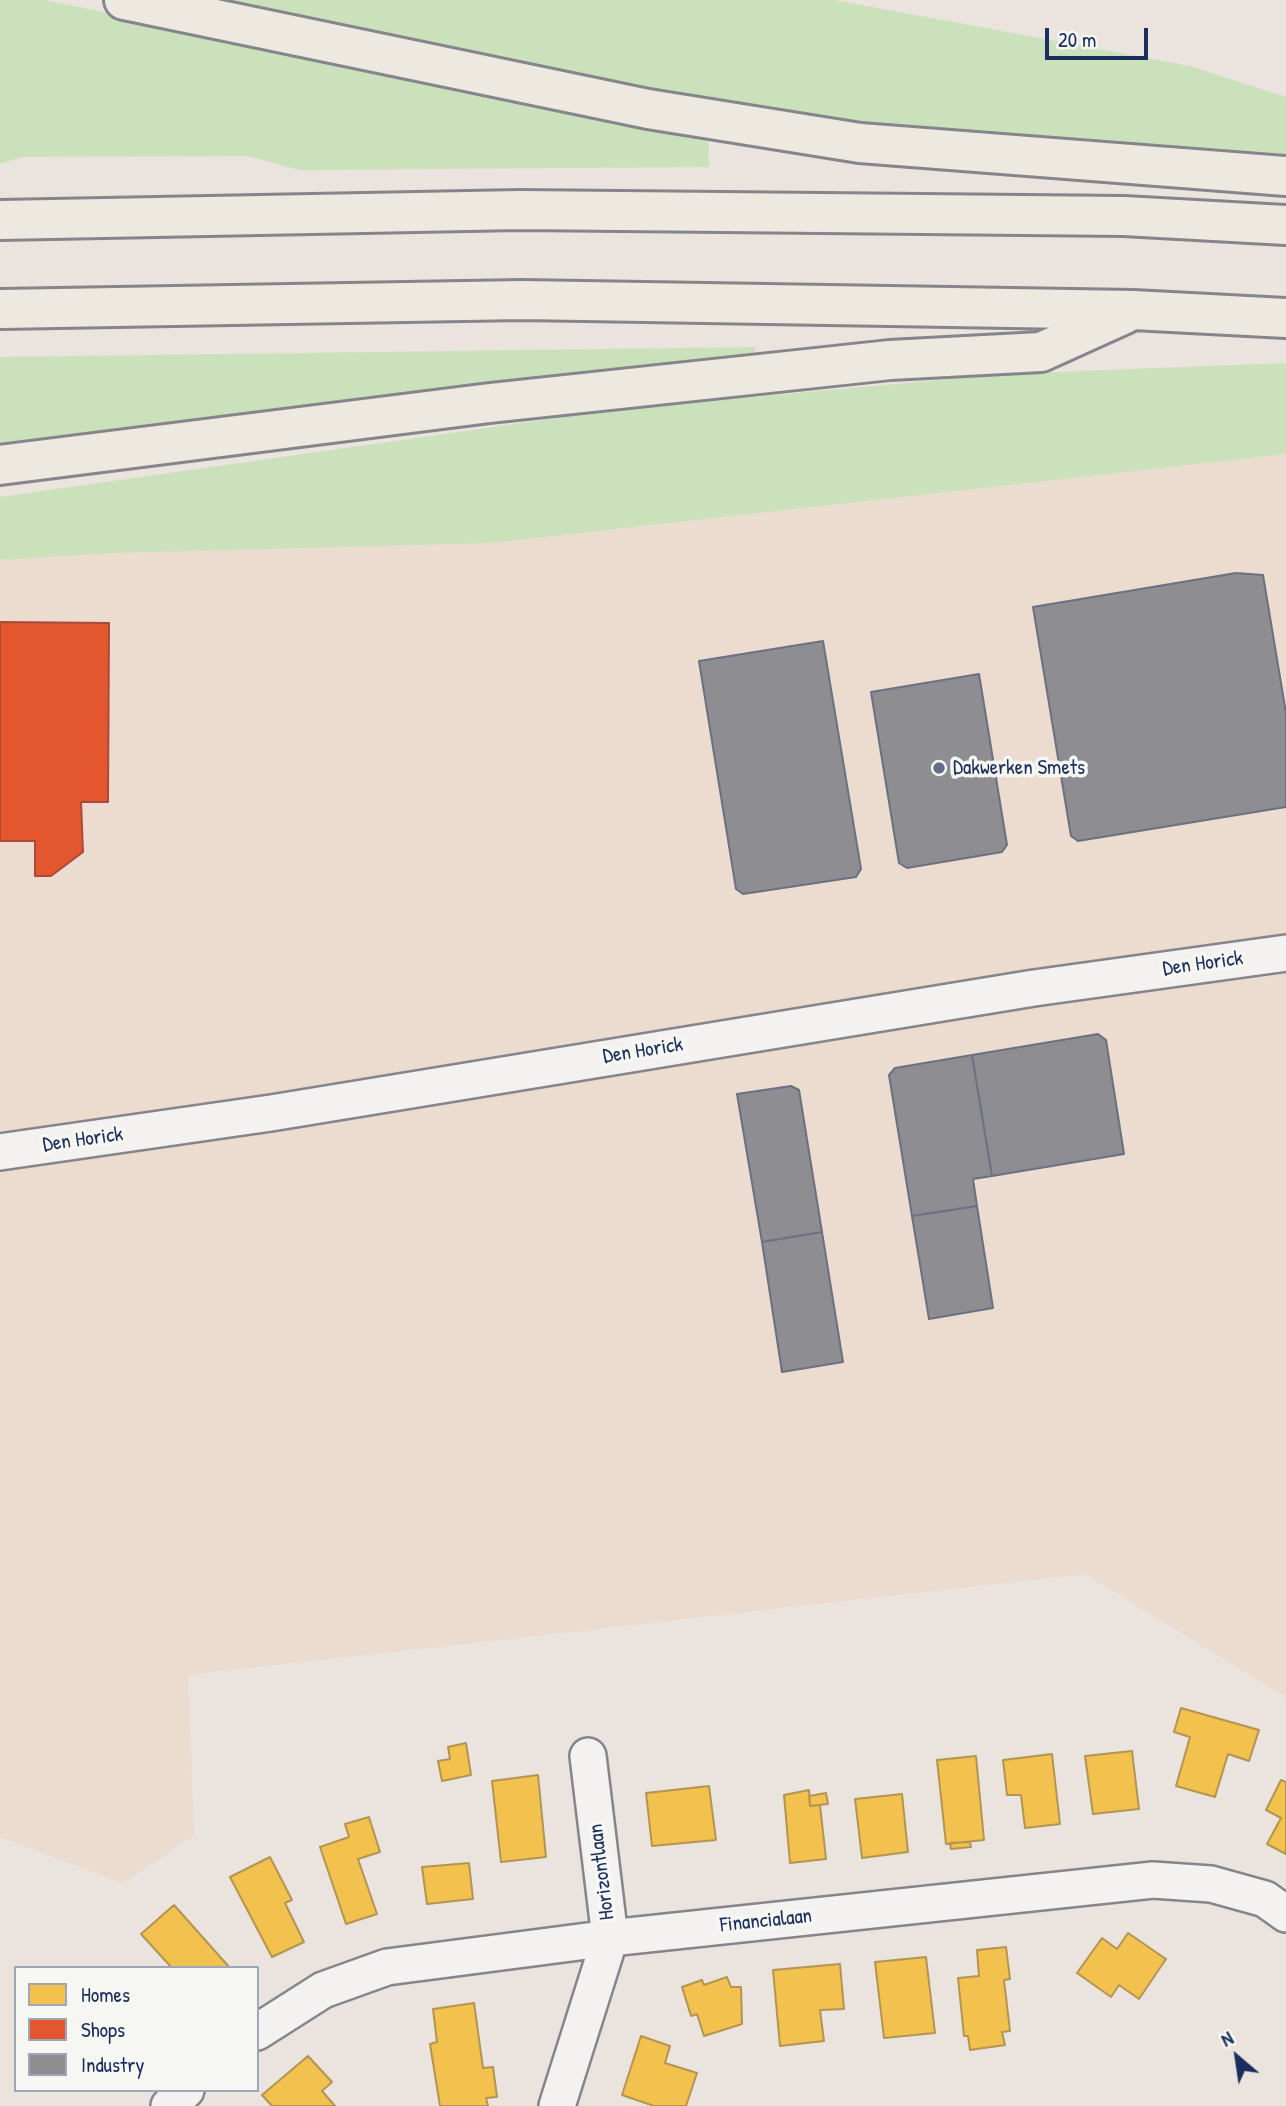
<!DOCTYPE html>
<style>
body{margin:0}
#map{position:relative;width:1286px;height:2106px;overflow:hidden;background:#ebe3dd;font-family:"Patrick Hand",sans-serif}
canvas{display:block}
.legend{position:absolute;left:14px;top:1966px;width:245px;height:126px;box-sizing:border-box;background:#f6f6f2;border:2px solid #9ea6b7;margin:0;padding:9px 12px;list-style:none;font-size:21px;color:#1b2f5e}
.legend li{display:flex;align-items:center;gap:14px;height:35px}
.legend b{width:35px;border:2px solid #9ea6b7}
.north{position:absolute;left:1202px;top:2022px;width:70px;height:70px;-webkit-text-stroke:5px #f6f6f2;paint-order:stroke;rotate:331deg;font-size:19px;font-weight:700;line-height:28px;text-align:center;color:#1b2f5e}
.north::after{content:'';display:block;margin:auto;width:24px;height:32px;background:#1b2f5e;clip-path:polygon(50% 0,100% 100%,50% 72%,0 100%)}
.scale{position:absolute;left:1045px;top:28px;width:103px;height:32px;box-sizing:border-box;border:4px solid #1b2f5e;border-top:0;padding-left:9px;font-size:21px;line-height:24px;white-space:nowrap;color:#1b2f5e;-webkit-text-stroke:5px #f6f6f2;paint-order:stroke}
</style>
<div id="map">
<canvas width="1286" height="2106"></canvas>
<ul class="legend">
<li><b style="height:19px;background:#f2c14e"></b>Homes</li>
<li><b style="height:19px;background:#e4572e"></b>Shops</li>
<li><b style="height:19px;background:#8d8d92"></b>Industry</li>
</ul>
<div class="north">N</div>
<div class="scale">20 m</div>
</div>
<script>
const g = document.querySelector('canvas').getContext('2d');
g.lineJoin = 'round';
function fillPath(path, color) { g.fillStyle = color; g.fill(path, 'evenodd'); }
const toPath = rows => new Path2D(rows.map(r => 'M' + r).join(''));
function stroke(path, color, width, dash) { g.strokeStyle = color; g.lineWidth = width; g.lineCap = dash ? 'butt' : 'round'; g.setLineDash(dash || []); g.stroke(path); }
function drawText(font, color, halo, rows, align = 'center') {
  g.font = font + ' "Patrick Hand",sans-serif'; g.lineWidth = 7; g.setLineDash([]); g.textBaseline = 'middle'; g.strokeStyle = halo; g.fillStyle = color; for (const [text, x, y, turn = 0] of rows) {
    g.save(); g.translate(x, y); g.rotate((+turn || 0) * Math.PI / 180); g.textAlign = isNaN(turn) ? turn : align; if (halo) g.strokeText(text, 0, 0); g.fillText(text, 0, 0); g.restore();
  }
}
fillPath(toPath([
 [1286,454,1286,1697,1085,1574,188,1675,194,1835,123,1883,0,1837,0,560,115,553,491,543]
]), '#ecdbcf');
fillPath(toPath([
 [0,0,45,0,708,136,709,167,299,170,248,156,22,157,0,164],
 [230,0,835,0,1190,66,1286,97,1286,160,935,132,671,93],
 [756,347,751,361,0,453,0,357],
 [1286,363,1286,454,491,543,115,553,0,560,0,497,620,409,1005,374]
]), '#cbe1bb');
const homes = toPath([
 [1181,1708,1259,1730,1249,1761,1228,1754,1215,1797,1176,1786,1190,1737,1174,1732,1181,1708],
 [466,1743,471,1775,442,1781,438,1761,450,1759,448,1747,466,1743],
 [1132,1751,1139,1809,1093,1814,1085,1756,1132,1751],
 [1052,1754,1060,1824,1025,1828,1021,1795,1007,1795,1003,1760,1052,1754],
 [976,1756,984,1840,946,1844,937,1760,976,1756],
 [538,1775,546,1857,501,1862,492,1781,538,1775],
 [1281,1780,1286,1782,1286,1854,1267,1844,1281,1818,1266,1810,1281,1780],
 [709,1786,716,1840,652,1846,646,1793,709,1786],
 [809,1790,810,1806,820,1805,826,1859,790,1863,784,1795,809,1790],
 [826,1793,828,1804,810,1806,809,1796,826,1793],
 [902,1794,908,1852,862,1858,855,1799,902,1794],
 [369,1817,380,1852,358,1859,377,1914,346,1924,320,1847,349,1837,345,1824,369,1817],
 [970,1842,971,1847,951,1849,950,1843,970,1842],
 [270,1857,292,1900,285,1903,304,1942,272,1957,230,1877,270,1857],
 [469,1863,473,1899,427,1904,422,1867,469,1863],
 [174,1905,230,1968,172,1968,141,1934,174,1905],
 [1128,1933,1166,1959,1139,1999,1119,1985,1111,1997,1077,1973,1102,1938,1117,1949,1128,1933],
 [1006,1947,1010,1979,1004,1980,1010,2031,1002,2032,1005,2045,970,2050,968,2036,964,2036,958,1978,979,1976,977,1950,1006,1947],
 [926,1957,935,2033,884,2038,875,1962,926,1957],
 [840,1964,844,2009,820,2010,824,2041,780,2046,773,1970,840,1964],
 [727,1977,731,1987,741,1987,742,2024,704,2036,697,2014,691,2016,682,1987,702,1980,704,1985,727,1977],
 [474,2003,483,2068,493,2067,497,2097,486,2098,488,2106,440,2106,430,2044,437,2042,433,2009,474,2003],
 [641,2036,670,2046,665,2063,697,2073,686,2106,654,2106,622,2095,641,2036],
 [308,2056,332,2082,322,2091,335,2106,272,2106,262,2095,308,2056]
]);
fillPath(homes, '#f2c14e');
stroke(homes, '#b29553', 2);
const shops = toPath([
 [0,622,109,623,108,802,81,802,83,852,51,876,35,876,35,841,0,841,0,622]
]);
fillPath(shops, '#e4572e');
stroke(shops, '#a84b3c', 2);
const industry = toPath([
 [1236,573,1263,575,1286,713,1286,807,1078,841,1071,836,1033,607,1236,573],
 [823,641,861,869,856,877,743,894,736,889,699,661,823,641],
 [979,674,1007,845,1002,852,907,868,899,863,871,692,979,674],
 [1098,1034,1106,1040,1124,1154,992,1176,972,1055,1098,1034],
 [972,1055,992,1176,973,1179,977,1206,912,1216,889,1075,895,1068,972,1055],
 [791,1086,799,1090,822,1232,762,1242,737,1094,791,1086],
 [977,1206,993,1308,929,1319,912,1216,977,1206],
 [822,1232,843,1362,782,1372,762,1242,822,1232]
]);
fillPath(industry, '#8d8d92');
stroke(industry, '#6b7182', 2);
const minor = toPath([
 [0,1152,271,1113,1034,988,1286,953],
 [257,2032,323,1990,387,1967,610,1938,1153,1880,1211,1884,1265,1899,1286,1914],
 [169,2106,186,2090],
 [557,2106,610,1938,588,1756]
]);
const motorway = toPath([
 [124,0,648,109,860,143,1286,176],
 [0,220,520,210,1124,216,1286,225],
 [0,309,522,300,1133,310,1286,318],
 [0,465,490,403,890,360,1041,352,1125,314]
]);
stroke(minor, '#85858b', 40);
stroke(motorway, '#85858b', 44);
stroke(minor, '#f4f2f0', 35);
stroke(motorway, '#ede8e0', 38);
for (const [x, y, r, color] of [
 [939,768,7,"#646e8a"]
]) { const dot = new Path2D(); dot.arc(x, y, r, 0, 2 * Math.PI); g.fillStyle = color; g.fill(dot); stroke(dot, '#f6f6f2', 2.5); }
drawText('21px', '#1b2f5e', '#f6f6f2', [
 ["Dakwerken Smets",953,768]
], 'left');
drawText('21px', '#1b2f5e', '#f6f6f2', [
 ["Den Horick",1203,964,-8],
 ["Den Horick",643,1051,-9],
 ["Den Horick",83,1140,-8],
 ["Horizontlaan",602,1872,-97],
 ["Financialaan",766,1921,-6]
]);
</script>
